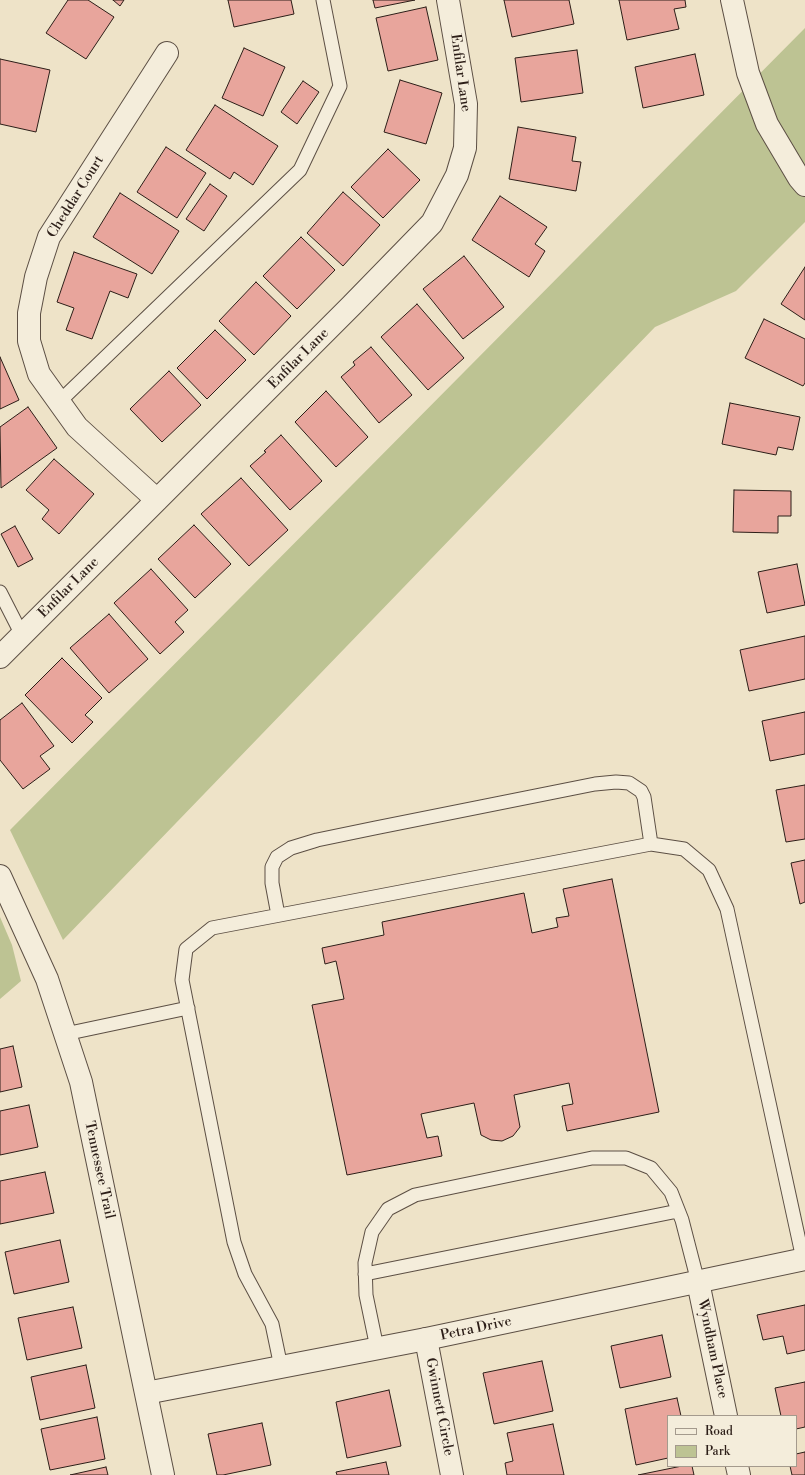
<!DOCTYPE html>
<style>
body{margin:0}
#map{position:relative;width:805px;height:1475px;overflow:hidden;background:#eee3c8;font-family:"Libre Bodoni",serif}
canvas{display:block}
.legend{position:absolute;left:667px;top:1415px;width:130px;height:52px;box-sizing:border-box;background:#f4eddb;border:1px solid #a49a8d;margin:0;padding:5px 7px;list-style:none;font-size:12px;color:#2c1e18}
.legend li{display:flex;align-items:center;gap:8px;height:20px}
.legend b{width:20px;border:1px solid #a49a8d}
</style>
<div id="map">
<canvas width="805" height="1475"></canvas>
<ul class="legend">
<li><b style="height:5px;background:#f4eddb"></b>Road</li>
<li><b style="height:11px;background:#bdc393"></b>Park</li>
</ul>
</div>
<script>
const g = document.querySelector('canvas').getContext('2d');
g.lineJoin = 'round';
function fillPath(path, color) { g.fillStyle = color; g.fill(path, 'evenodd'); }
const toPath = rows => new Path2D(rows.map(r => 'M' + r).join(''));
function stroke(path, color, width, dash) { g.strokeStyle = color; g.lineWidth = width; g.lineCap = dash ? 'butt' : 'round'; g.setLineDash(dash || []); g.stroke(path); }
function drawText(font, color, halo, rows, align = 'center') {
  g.font = font + ' "Libre Bodoni",serif'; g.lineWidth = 4; g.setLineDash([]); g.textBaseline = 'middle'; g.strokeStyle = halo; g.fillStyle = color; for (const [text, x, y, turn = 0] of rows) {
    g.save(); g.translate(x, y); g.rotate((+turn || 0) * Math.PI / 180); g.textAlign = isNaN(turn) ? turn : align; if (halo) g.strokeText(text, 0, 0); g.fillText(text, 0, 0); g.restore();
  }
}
fillPath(toPath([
 [805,28,805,222,736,291,655,327,63,940,10,830],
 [0,917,12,945,21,981,0,999]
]), '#bdc393');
const building = toPath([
 [68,0,88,0,114,17,86,59,46,33,68,0],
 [113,0,124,0,120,6,113,0],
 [228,0,291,0,294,14,234,27,228,0],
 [373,0,415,0,375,8,373,0],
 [504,0,569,0,574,24,512,37,504,0],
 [619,0,685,0,686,7,674,9,679,29,627,40,619,0],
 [426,7,438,60,388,71,376,18,426,7],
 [244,48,285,67,263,116,222,98,244,48],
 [577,50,583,93,521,102,515,58,577,50],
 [695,54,704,95,643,108,635,67,695,54],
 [0,59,50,70,36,132,0,124,0,59],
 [400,80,442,93,426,144,384,132,400,80],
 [303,81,319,92,297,124,281,112,303,81],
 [215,105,278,146,253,185,234,172,230,179,186,150,215,105],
 [518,127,576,137,572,161,581,162,576,191,509,179,518,127],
 [166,147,206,173,177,218,137,192,166,147],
 [388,149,420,180,383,218,351,187,388,149],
 [210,184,227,196,204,231,186,219,210,184],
 [343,192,380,225,343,266,307,233,343,192],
 [120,193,179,231,152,274,93,237,120,193],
 [500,196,547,227,535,244,545,251,529,277,472,240,500,196],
 [301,237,335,270,297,309,263,276,301,237],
 [74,252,137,274,128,298,110,291,92,339,66,330,74,308,57,302,74,252],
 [464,256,504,307,463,339,423,289,464,256],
 [805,267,805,320,781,304,805,267],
 [256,282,291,316,254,355,219,321,256,282],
 [417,304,464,358,428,390,381,337,417,304],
 [764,319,805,339,805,383,803,386,745,358,764,319],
 [215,330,246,360,207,399,177,368,215,330],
 [371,347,412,395,379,423,341,377,355,365,353,362,371,347],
 [0,357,19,400,0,409,0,357],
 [169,371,201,405,162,442,130,409,169,371],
 [326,391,368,437,336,467,295,422,326,391],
 [730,403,800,417,793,450,778,447,776,455,722,444,730,403],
 [28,407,57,448,1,488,0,427,28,407],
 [281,435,322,481,290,510,250,466,266,452,264,451,281,435],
 [54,459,94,494,59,534,42,519,49,510,26,490,54,459],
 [241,478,288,530,249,566,201,514,241,478],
 [734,490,791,491,791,516,778,516,778,533,733,532,734,490],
 [194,525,231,564,195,598,158,559,194,525],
 [15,526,33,559,18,567,1,534,15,526],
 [797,564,805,605,767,613,758,572,797,564],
 [151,569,188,610,175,622,184,632,160,654,114,603,151,569],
 [109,614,148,659,109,693,70,648,109,614],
 [805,636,805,679,749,691,740,650,805,636],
 [62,658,102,698,85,715,93,722,72,743,25,695,62,658],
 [22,703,54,746,40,756,50,769,23,789,0,760,0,720,22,703],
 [805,712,805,754,770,761,762,721,805,712],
 [805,785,805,839,786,842,776,790,805,785],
 [805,860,805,902,800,904,791,863,805,860],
 [612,879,659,1112,567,1131,562,1106,573,1104,569,1083,514,1095,520,1127,513,1136,502,1141,491,1140,481,1135,474,1103,421,1114,427,1138,438,1136,442,1156,347,1175,312,1005,344,999,336,961,325,964,322,948,384,935,382,922,524,893,532,933,558,927,556,918,569,916,563,889,612,879],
 [13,1046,22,1087,0,1092,0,1049,13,1046],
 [29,1105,38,1147,0,1155,0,1111,29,1105],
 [45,1172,54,1213,0,1224,0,1181,45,1172],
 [60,1240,69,1282,14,1294,5,1252,60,1240],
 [805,1305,805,1350,787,1354,783,1336,763,1340,757,1315,805,1305],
 [73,1307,82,1348,27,1360,18,1318,73,1307],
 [662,1335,671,1377,620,1388,611,1346,662,1335],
 [542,1361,553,1411,494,1424,483,1373,542,1361],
 [86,1365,95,1408,40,1420,31,1377,86,1365],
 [805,1382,805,1427,796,1429,796,1416,781,1416,775,1388,805,1382],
 [389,1390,401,1446,347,1458,336,1402,389,1390],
 [677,1398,681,1416,668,1416,668,1458,636,1465,625,1409,677,1398],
 [97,1417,105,1459,50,1470,41,1429,97,1417],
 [262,1423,271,1465,223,1475,217,1475,208,1434,262,1423],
 [553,1424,564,1475,507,1475,505,1463,513,1461,507,1433,553,1424],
 [805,1452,805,1475,792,1475,790,1466,796,1466,796,1454,805,1452],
 [386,1462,389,1475,337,1475,336,1472,386,1462],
 [682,1466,692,1466,694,1475,638,1475,682,1466],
 [106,1467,108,1475,70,1475,106,1467]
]);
fillPath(building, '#e8a59c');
stroke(building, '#2c1e18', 1);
const service = toPath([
 [59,402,300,170,340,86,323,0],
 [0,592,22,635],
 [278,915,272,883,272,867,277,857,291,848,317,840,375,828,595,784,616,782,629,783,641,791,644,797,651,844],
 [65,1034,188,1008],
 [365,1274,678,1211],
 [377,1348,366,1295,365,1263,372,1232,388,1209,415,1195,592,1158,626,1158,651,1168,671,1192,682,1220,698,1282],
 [281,1367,272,1324,245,1274,234,1242,182,980,186,949,212,928,651,844,684,849,709,870,727,909,803,1259]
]);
const minor = toPath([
 [732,0,748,73,767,124,799,178,805,185],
 [157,500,77,427,39,374,29,341,29,313,36,277,49,237,167,53],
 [0,657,352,305,432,223,457,175,465,148,466,104,448,0],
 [698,1282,726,1416],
 [426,1339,452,1475],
 [737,1466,739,1475]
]);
const tertiary = toPath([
 [0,876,47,979,81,1082,163,1475],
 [146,1393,426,1339,805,1259]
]);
stroke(service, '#5c4f44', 15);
stroke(minor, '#5c4f44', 24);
stroke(tertiary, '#5c4f44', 24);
stroke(service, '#f4eddb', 13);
stroke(minor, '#f4eddb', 22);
stroke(tertiary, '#f4eddb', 22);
drawText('14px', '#2c1e18', '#f4eddb', [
 ["Enfilar Lane",460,73,82],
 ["Cheddar Court",76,197,-58],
 ["Enfilar Lane",299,359,-45],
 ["Enfilar Lane",69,588,-45],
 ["Tennessee Trail",99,1170,78],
 ["Petra Drive",476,1329,-12],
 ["Wyndham Place",712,1349,78],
 ["Gwinnett Circle",439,1407,79]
]);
</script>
